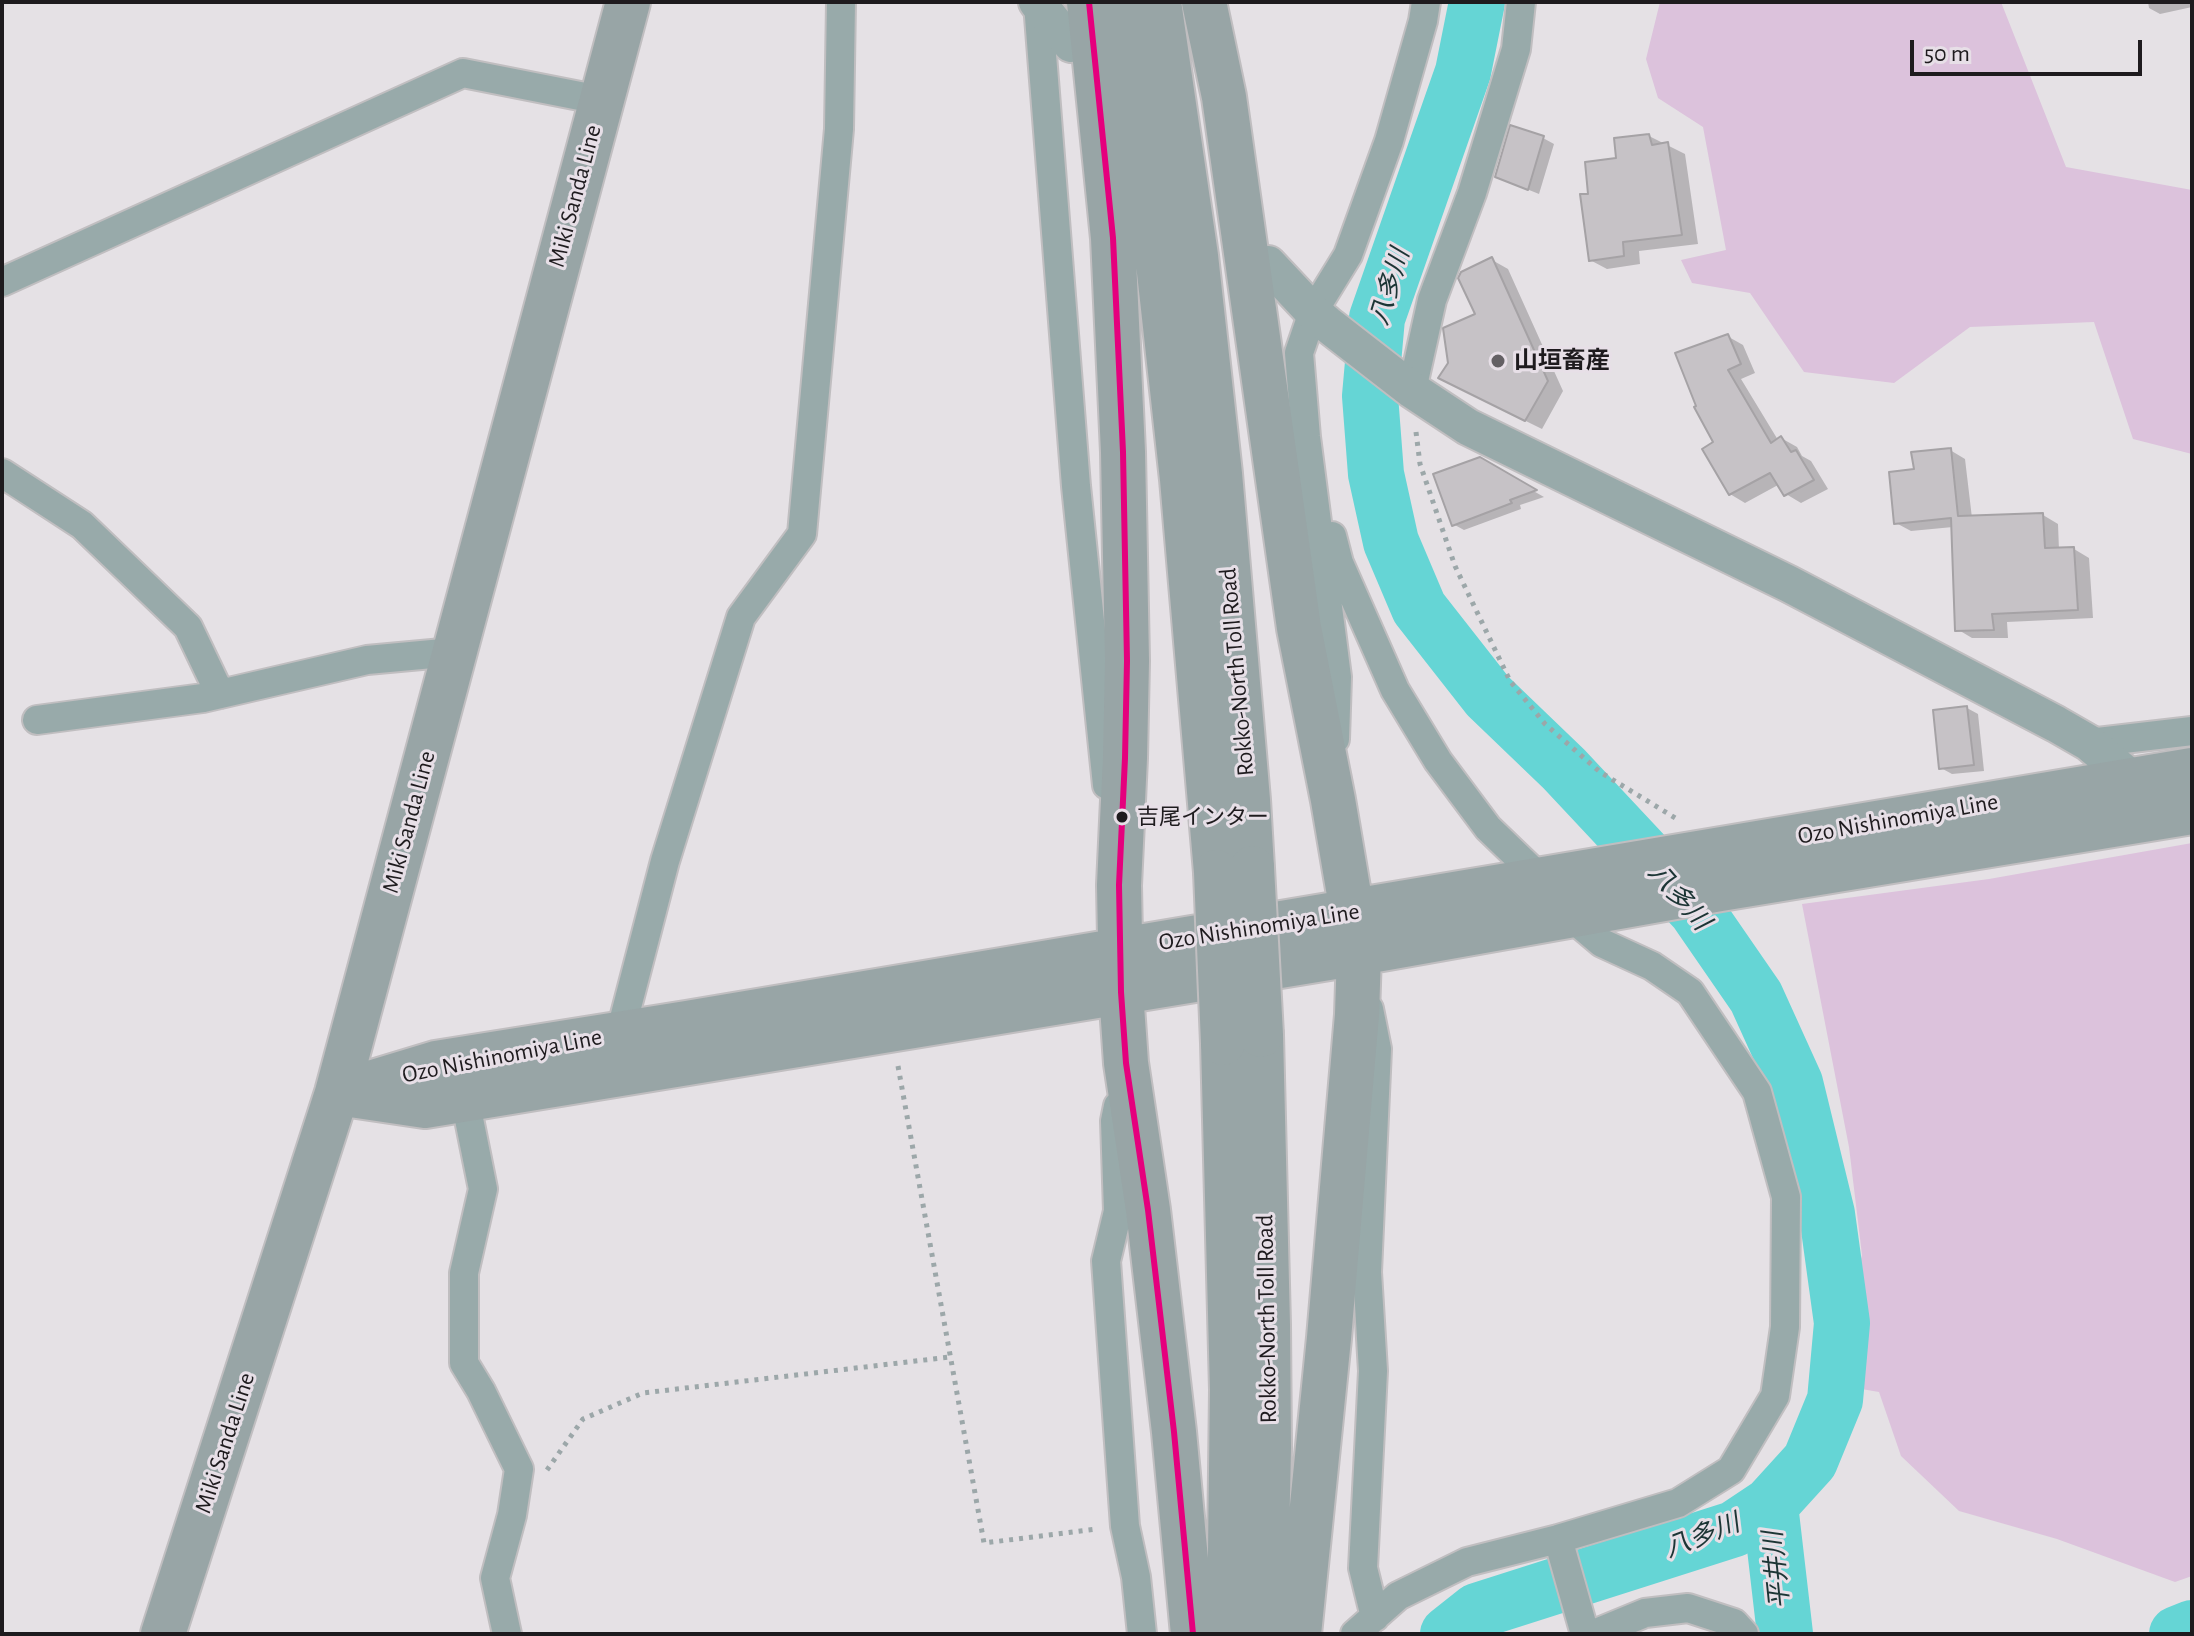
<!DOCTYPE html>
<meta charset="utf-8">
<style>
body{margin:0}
#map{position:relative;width:2194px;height:1636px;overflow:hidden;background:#e5e1e5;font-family:"Alegreya Sans",sans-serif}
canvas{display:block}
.frame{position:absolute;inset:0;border:4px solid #1e1b1e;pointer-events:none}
.scale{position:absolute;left:1910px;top:40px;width:232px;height:36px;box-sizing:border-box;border:4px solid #1e1b1e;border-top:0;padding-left:10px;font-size:24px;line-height:28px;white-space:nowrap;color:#1e1b1e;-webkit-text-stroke:6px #e7dfe7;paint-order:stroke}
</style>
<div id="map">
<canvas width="2194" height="1636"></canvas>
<div class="frame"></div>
<div class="scale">50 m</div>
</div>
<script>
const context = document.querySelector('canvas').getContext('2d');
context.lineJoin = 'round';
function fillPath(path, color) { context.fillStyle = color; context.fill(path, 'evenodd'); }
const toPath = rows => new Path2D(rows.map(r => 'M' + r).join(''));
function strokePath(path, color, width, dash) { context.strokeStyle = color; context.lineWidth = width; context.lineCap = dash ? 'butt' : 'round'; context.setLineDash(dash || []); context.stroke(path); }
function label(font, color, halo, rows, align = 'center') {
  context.font = font + ' "Alegreya Sans","Noto Sans JP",sans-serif'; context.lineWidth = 6; context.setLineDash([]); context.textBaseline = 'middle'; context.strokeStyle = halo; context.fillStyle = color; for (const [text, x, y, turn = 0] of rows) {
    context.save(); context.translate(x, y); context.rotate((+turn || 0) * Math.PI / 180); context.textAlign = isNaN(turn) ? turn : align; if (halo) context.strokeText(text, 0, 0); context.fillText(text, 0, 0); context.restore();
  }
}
fillPath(toPath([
 [1660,2,2001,2,2066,167,2192,190,2192,454,2133,439,2094,322,1970,327,1894,383,1804,372,1750,293,1692,283,1681,260,1726,250,1703,127,1658,98,1646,59],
 [2192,843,2192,1576,2175,1582,2057,1539,1959,1511,1901,1456,1879,1392,1832,1384,1862,1255,1849,1147,1802,904,1989,879]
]), '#dcc2dc');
fillPath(toPath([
 [2148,2,2192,2,2192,7,2160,14,2149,8],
 [1649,136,1685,154,1698,244,1639,251,1640,264,1607,269,1590,260,1590,195,1618,160],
 [1543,138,1554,144,1539,194,1497,177],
 [1492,260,1508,269,1563,391,1542,429,1457,387],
 [1727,336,1743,345,1755,373,1741,379,1778,440,1781,438,1797,447,1802,456,1811,461,1828,489,1801,503,1786,494,1778,485,1745,503,1730,494,1716,443],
 [1950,450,1965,459,1972,518,2043,515,2058,524,2059,550,2074,549,2089,558,2093,618,2007,622,2008,638,1972,638,1957,629,1953,527,1911,531,1896,523,1916,471],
 [1479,460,1544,497,1520,505,1521,509,1464,530,1453,524],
 [1967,708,1978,714,1984,771,1952,774,1941,768]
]), '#0003');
strokePath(toPath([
 [1770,1505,1785,1634],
 [1448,1634,1477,1611,1734,1529,1770,1505,1810,1461,1835,1400,1842,1323,1827,1214,1795,1083,1756,997,1696,910,1564,769,1488,696,1419,608,1391,542,1376,474,1370,396,1377,318,1463,72,1477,2],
 [2177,1634,2192,1628]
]), '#65d5d5', 56);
const building = toPath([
 [1510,125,1544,136,1528,190,1495,177,1510,125],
 [1649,134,1652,145,1668,142,1682,235,1623,242,1624,256,1589,261,1580,194,1588,194,1585,162,1616,158,1614,138,1649,134],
 [1492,257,1548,381,1525,421,1438,378,1448,363,1443,328,1475,314,1458,278,1461,272,1492,257],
 [1728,334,1741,364,1728,370,1771,443,1781,436,1791,452,1796,450,1814,480,1784,496,1770,473,1729,495,1702,449,1713,442,1694,407,1696,406,1675,353,1728,334],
 [1951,448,1958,516,2043,513,2045,548,2074,547,2078,610,1992,614,1994,630,1955,631,1951,518,1894,524,1889,472,1914,469,1911,452,1951,448],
 [1480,457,1537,490,1510,500,1512,503,1452,526,1433,474,1480,457],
 [1967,706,1974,765,1939,769,1933,710,1967,706]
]);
fillPath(building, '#c6c2c6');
strokePath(building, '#a5a2a5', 2);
const minor = toPath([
 [1038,4,1076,486,1107,785],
 [2,282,463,73,600,100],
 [1412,390,1432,300,1472,193,1516,49,1521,2],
 [2,473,82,525,188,627,220,694],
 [1332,536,1339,563,1395,690,1438,761,1488,828,1541,879],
 [37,720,203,698,367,660,454,652],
 [1335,739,1337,677,1306,437,1299,353,1313,312,1348,255,1389,141,1423,21,1426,2],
 [2089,743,2192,731],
 [1369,1009,1377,1049,1367,1272,1373,1371,1363,1568,1375,1617],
 [620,1034,665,861,741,617,802,534,839,129,841,2],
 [465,1099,483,1189,464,1273,464,1363,481,1391,519,1469,512,1515,495,1578,507,1634],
 [1118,1106,1115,1121,1118,1211,1106,1261,1125,1526,1136,1577,1142,1634],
 [1558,1539,1585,1634],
 [1355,1634,1398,1596,1467,1562,1558,1539,1678,1503,1731,1470,1775,1396,1785,1327,1786,1197,1757,1092,1690,992,1652,966,1602,943,1570,916],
 [1594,1634,1645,1613,1688,1608,1734,1623,1744,1634]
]);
const tertiary = toPath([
 [1037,2,1071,44],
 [1268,264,1313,312,1327,324,1412,390,1468,427,1789,584,2056,724,2089,743,2133,780]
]);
const primary = toPath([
 [1089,2,1113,238,1123,452,1127,661,1125,758,1119,885,1121,992,1126,1063,1148,1210,1174,1432,1193,1634],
 [1124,2,1152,209,1182,479,1216,872],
 [1159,2,1196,256,1220,474,1248,800,1252,868],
 [1204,2,1224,97,1299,628,1333,800,1359,953,1357,1015,1329,1338,1299,1634],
 [1261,1035,1268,1325,1269,1448,1265,1634],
 [1223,1043,1232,1390,1229,1634],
 [337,1093,436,1063,687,1023,2192,770],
 [351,1095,425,1106,1359,953,1720,889,2192,812],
 [163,1634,337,1093,628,2]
]);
strokePath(minor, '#c0bec0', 32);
strokePath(tertiary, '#c0bec0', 40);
strokePath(primary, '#c0bec0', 48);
strokePath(toPath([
 [1416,432,1420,464,1455,566,1510,681,1545,724,1600,772,1677,819],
 [898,1066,984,1543,1097,1529],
 [547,1470,583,1419,643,1393,950,1357]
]), '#9ca7a9', 5, [4, 6]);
strokePath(minor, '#98aaaa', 28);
strokePath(tertiary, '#98aaaa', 36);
strokePath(primary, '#98a5a6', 44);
const primaryBridge = toPath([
 [1252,868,1261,1035],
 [1216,872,1223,1043]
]);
strokePath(primaryBridge, '#c0bec0', 48, []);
strokePath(primaryBridge, '#98a5a6', 44);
strokePath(toPath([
 [1089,2,1113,238,1123,452,1127,661,1125,758,1119,885,1121,992,1126,1063,1148,1210,1174,1432,1193,1634]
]), '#e5007d', 6);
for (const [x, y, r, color] of [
 [1498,361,8,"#646064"],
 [1122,817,7,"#1e1b1e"]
]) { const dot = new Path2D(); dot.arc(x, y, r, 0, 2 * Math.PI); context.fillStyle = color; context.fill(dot); strokePath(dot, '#e7dfe7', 3); }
label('22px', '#1e1b1e', '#e7dfe7', [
 ["吉尾インター",1137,817]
], 'left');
label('24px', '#1e1b1e', '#e7dfe7', [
 ["Miki Sanda Line",575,196,-75],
 ["Rokko-North Toll Road",1237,672,-95],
 ["Ozo Nishinomiya Line",1898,819,-10],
 ["Miki Sanda Line",409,822,-75],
 ["Ozo Nishinomiya Line",1259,927,-9],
 ["Ozo Nishinomiya Line",502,1056,-11],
 ["Rokko-North Toll Road",1267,1319,-91],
 ["Miki Sanda Line",225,1443,-72]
]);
label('bold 24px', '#1e1b1e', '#e7dfe7', [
 ["山垣畜産",1514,361]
], 'left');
label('italic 26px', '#1c3535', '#e7dfe7', [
 ["八多川",1390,287,-73],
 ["八多川",1679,897,49],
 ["八多川",1702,1536,-21],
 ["平井川",1777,1570,-96]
]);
</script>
